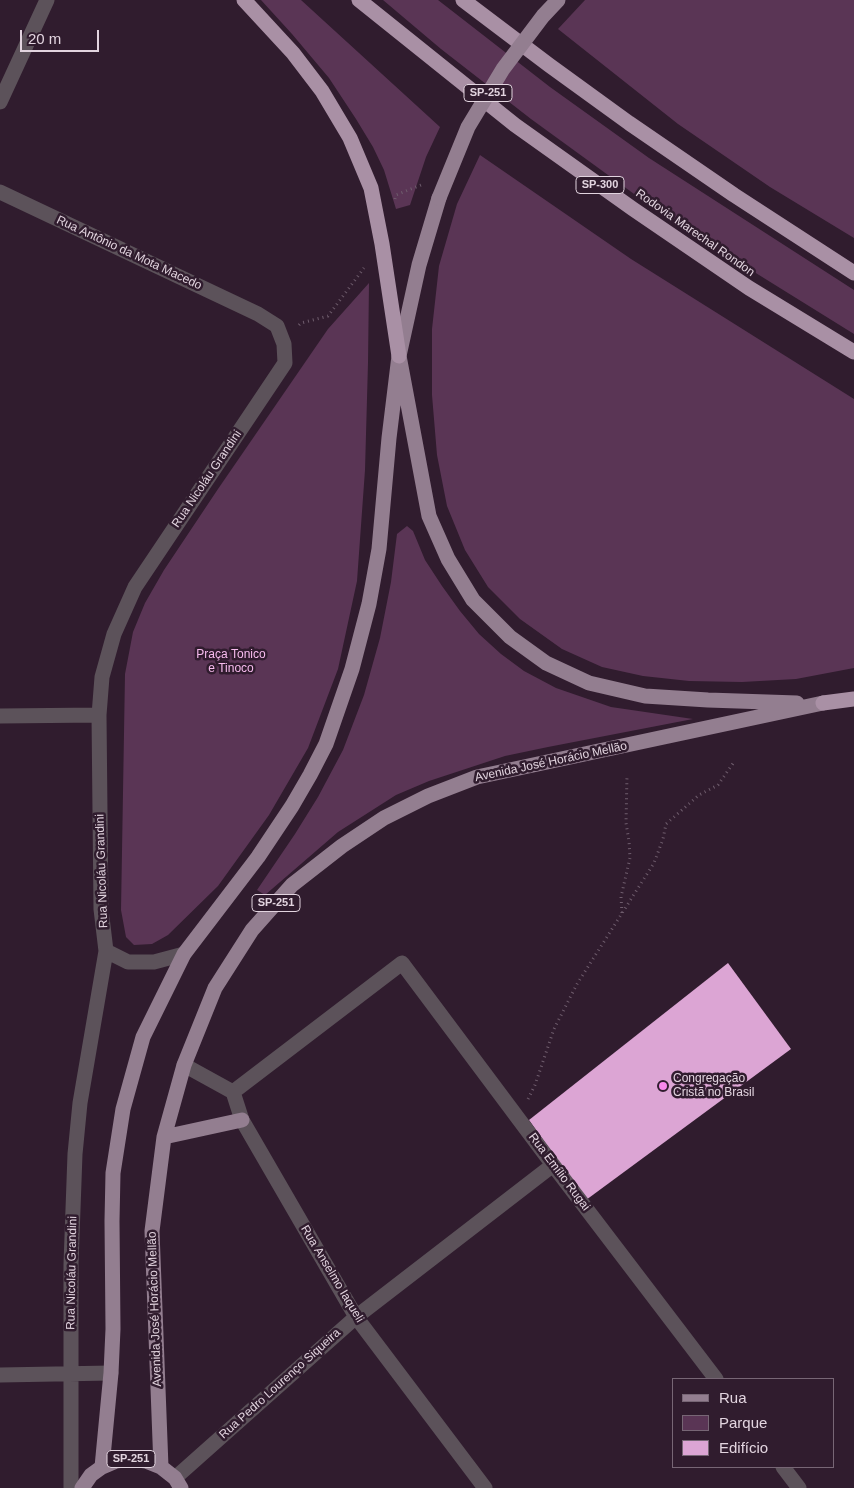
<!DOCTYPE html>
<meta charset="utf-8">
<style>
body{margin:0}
#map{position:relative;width:854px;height:1488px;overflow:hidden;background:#301c2e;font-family:Arial,sans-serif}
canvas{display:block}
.legend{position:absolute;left:672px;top:1378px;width:162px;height:90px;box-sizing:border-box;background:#301c2e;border:1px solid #776675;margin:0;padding:6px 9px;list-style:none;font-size:15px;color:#e2d4df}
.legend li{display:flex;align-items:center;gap:10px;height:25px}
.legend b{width:25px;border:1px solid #776675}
.scale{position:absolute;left:20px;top:30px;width:79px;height:22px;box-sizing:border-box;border:2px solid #e2d4df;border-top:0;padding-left:6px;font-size:15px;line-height:18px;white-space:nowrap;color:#e2d4df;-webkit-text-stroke:4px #301c2e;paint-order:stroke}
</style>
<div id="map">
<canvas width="854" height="1488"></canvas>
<ul class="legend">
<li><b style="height:6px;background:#937e90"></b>Rua</li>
<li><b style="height:14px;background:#5a3555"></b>Parque</li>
<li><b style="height:14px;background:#dca5d4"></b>Edifício</li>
</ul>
<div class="scale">20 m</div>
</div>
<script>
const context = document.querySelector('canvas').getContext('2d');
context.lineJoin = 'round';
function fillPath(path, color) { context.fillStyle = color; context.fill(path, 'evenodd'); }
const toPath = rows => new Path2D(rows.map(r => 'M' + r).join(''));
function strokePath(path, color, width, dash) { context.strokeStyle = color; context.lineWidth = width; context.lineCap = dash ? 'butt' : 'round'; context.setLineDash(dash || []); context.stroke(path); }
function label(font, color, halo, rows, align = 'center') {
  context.font = font + ' Arial,sans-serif'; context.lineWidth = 5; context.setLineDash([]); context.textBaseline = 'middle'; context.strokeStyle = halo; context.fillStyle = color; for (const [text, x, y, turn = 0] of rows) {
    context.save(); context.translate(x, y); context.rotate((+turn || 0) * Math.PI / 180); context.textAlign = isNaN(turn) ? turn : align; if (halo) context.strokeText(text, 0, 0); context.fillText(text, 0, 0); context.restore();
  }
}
fillPath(toPath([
 [261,0,301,0,440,127,426,157,410,205,396,209,384,170,373,147,356,119,329,78,292,34],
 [383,0,438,0,550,87,649,158,854,290,854,334,759,275,641,199,531,119,441,49],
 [585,0,854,0,854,238,770,187,678,124,558,29],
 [480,155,631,259,854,399,854,668,796,679,742,682,689,681,643,676,602,667,562,649,520,619,488,587,465,550,447,506,437,455,432,395,432,329,439,266,457,204],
 [369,283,368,363,365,470,357,581,338,669,308,748,269,815,218,886,168,935,152,944,134,945,126,937,121,910,125,674,133,632,145,603,164,570,218,489,328,329],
 [407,526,413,531,425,560,442,586,460,611,479,634,501,654,524,671,556,688,611,707,693,719,548,747,505,756,429,781,396,795,338,832,265,895,257,890,295,834,318,797,343,750,364,695,380,638,391,582,397,534]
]), '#5a3555');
fillPath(toPath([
 [728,963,791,1049,586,1200,529,1120]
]), '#dca5d4');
strokePath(toPath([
 [395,199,396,195,421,185],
 [299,325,301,323,328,316,364,268],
 [622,913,621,897,630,858,629,841,626,823,627,776],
 [528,1099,535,1085,554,1029,577,984,654,863,663,839,666,824,699,795,718,785,734,762]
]), '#6f5d6d', 3, [1, 4]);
strokePath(toPath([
 [0,102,47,0],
 [0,192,258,314,277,326,284,344,285,363,135,587,114,634,102,677,99,715,101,909,106,951,80,1103,75,1154,71,1264,71,1488],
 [0,716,99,715],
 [106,951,128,962,154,962,184,954],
 [184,1065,233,1092,242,1120,356,1317,485,1488],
 [233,1092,402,963,553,1165,716,1379],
 [0,1375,111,1373],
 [783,1467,799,1488],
 [175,1478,356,1317,553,1165]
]), '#5c525a', 15);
strokePath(toPath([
 [439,198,419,265,399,356,429,516,448,559,473,600,510,637,546,663,589,683,645,696,708,700,797,703],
 [164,1137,242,1120],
 [102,1467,111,1373,113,1329,112,1221,113,1173,123,1109,143,1037,184,954,258,857,292,806,310,775,326,744,352,669,369,604,379,549,389,438,399,356],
 [161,1467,152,1231,164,1137,184,1065,215,988,252,930,292,885,342,846,384,818,428,796,477,777,823,703],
 [82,1488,91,1475,102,1467,116,1461,131,1459,146,1461,161,1467,175,1478,181,1488]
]), '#937e90', 15);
strokePath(toPath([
 [244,0,293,53,322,91,350,138,371,188,382,244,399,356],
 [359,0,515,125,633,209,749,288,854,352],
 [463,0,549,65,629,123,734,195,854,273],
 [823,703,854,699]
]), '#a990a5', 15);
strokePath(toPath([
 [439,198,468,127,503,69,543,16,558,0]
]), '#937e90', 15);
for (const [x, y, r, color] of [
 [663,1086,5,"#f788eb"]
]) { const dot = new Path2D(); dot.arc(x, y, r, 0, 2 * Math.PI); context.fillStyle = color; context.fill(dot); strokePath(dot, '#301c2e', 2); }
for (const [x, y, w] of [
 [488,93,48],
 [600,185,48],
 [276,903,48],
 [131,1459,48]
]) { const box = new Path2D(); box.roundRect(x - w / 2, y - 8.5, w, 17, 4); context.fillStyle = '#301c2e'; context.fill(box); strokePath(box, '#e2d4df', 1); }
label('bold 11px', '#e2d4df', null, [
 ["SP-251",488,93],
 ["SP-300",600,185],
 ["SP-251",276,903],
 ["SP-251",131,1459]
]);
label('12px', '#e2d4df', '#301c2e', [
 ["Rodovia Marechal Rondon",695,233,35],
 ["Rua Antônio da Mota Macedo",129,253,25],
 ["Rua Nicoláu Grandini",207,479,-56],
 ["Avenida José Horácio Mellão",551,762,-12],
 ["Rua Nicoláu Grandini",102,871,-92],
 ["Rua Emílio Rugai",559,1172,53],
 ["Rua Nicoláu Grandini",72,1273,-89],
 ["Rua Anselmo Iaqueli",332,1274,59],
 ["Avenida José Horácio Mellão",155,1309,-92],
 ["Rua Pedro Lourenço Siqueira",280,1384,-42]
]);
label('12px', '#f7bbee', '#301c2e', [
 ["Praça Tonico",231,655],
 ["e Tinoco",231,669]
]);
label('12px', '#e2d4df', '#301c2e', [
 ["Congregação",673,1079],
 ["Cristã no Brasil",673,1093]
], 'left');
</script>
